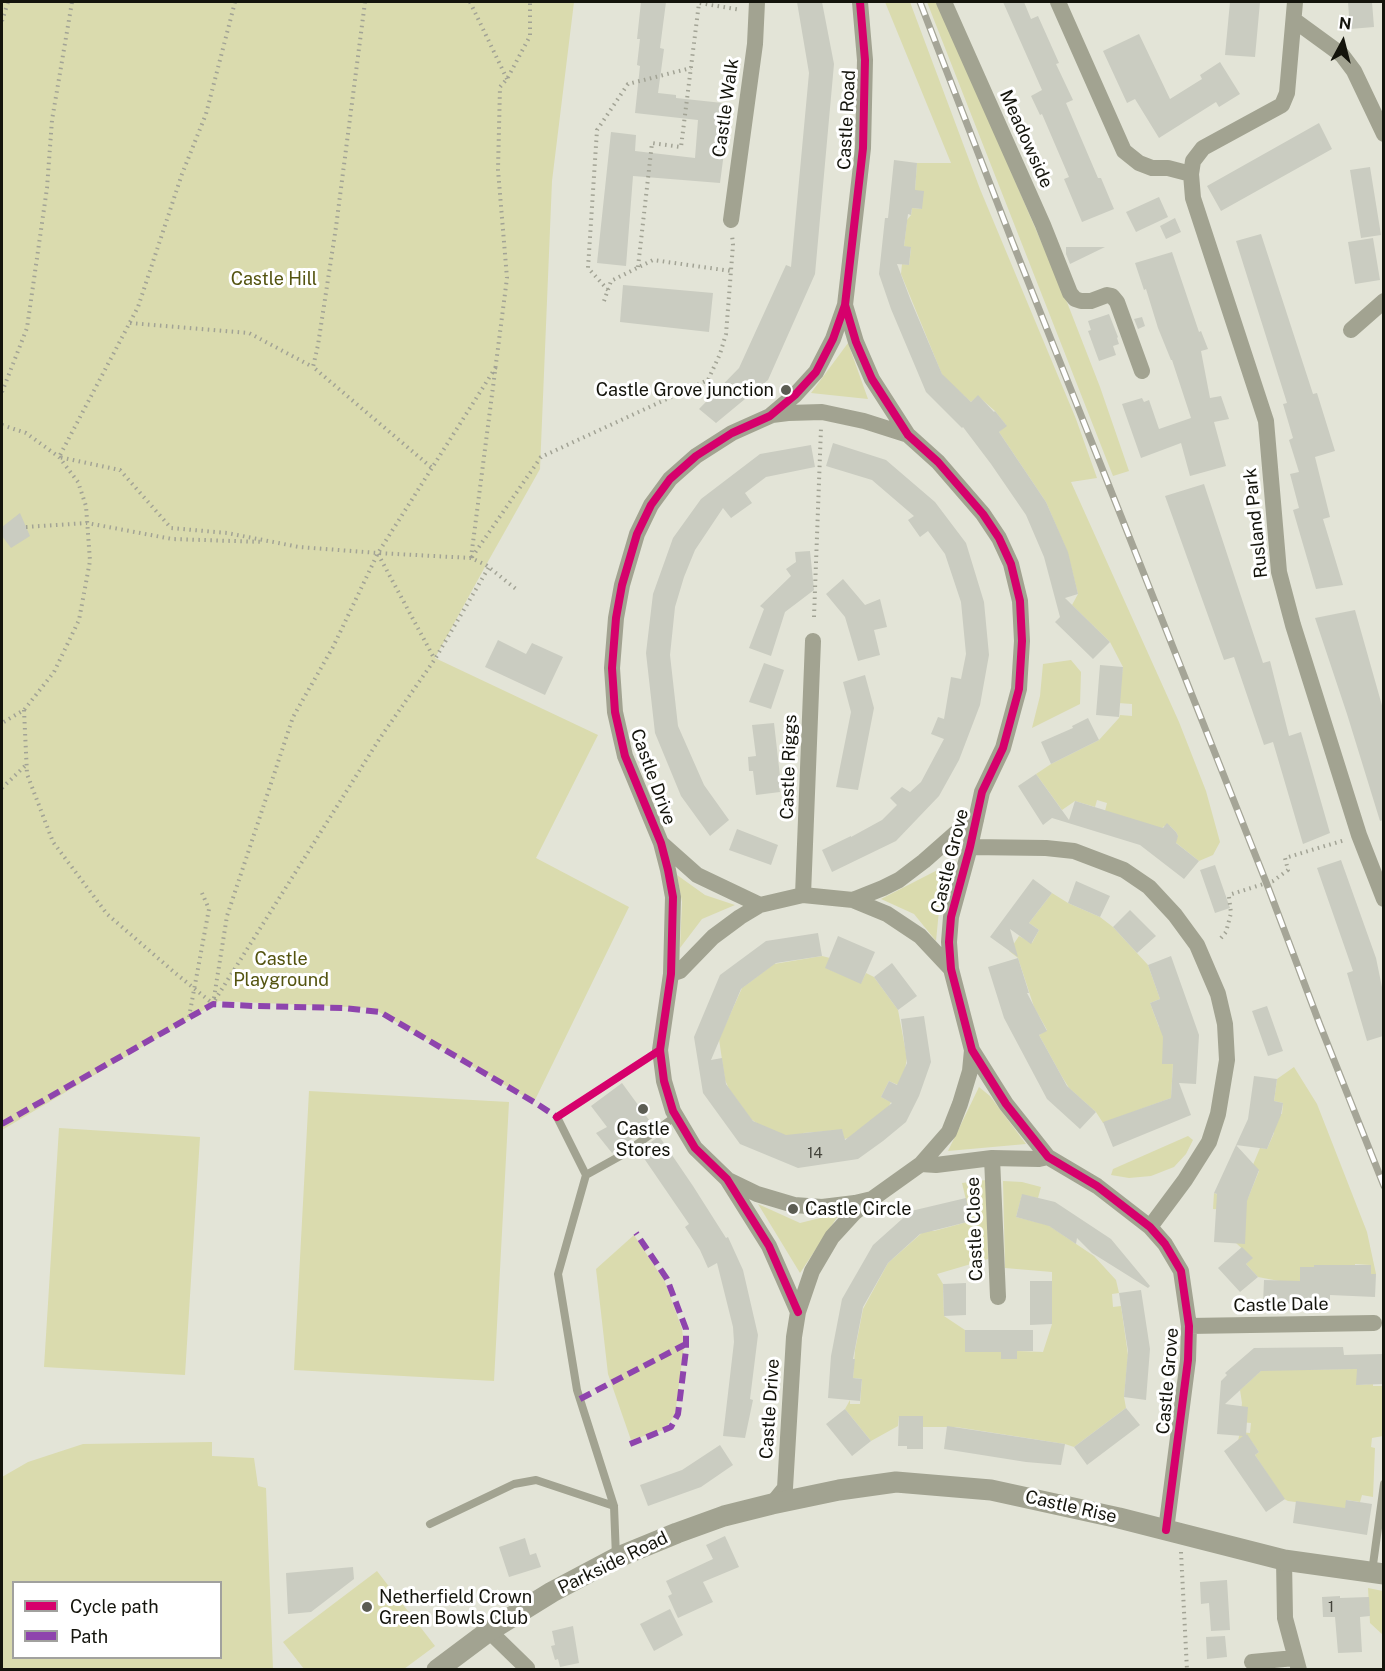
<!DOCTYPE html>
<style>
body{margin:0}
#map{position:relative;width:1385px;height:1671px;overflow:hidden;background:#e3e4d7;font-family:"Public Sans",sans-serif}
canvas{display:block}
.frame{position:absolute;inset:0;border:3px solid #14140c;pointer-events:none}
.legend{position:absolute;left:12px;top:1581px;width:210px;height:78px;box-sizing:border-box;background:#fff;border:2px solid #a1a19e;margin:0;padding:8px 10px;list-style:none;font-size:18px;color:#14140c}
.legend li{display:flex;align-items:center;gap:12px;height:30px}
.legend b{width:30px;border:2px solid #a1a19e}
.north{position:absolute;left:1313px;top:12px;width:60px;height:60px;-webkit-text-stroke:4px #fff;paint-order:stroke;rotate:7deg;font-size:16px;font-weight:700;line-height:24px;text-align:center;color:#14140c}
.north::after{content:'';display:block;margin:auto;width:21px;height:27px;background:#14140c;clip-path:polygon(50% 0,100% 100%,50% 72%,0 100%)}
</style>
<div id="map">
<canvas width="1385" height="1671"></canvas>
<div class="frame"></div>
<ul class="legend">
<li><b style="height:8px;background:#d6006c"></b>Cycle path</li>
<li><b style="height:8px;background:#8e44ad"></b>Path</li>
</ul>
<div class="north">N</div>
</div>
<script>
const context = document.querySelector('canvas').getContext('2d');
context.lineJoin = 'round';
function fillPath(path, color) { context.fillStyle = color; context.fill(path, 'evenodd'); }
const toPath = rows => new Path2D(rows.map(r => 'M' + r).join(''));
function strokePath(path, color, width, dash) { context.strokeStyle = color; context.lineWidth = width; context.lineCap = dash ? 'butt' : 'round'; context.setLineDash(dash || []); context.stroke(path); }
function label(font, color, halo, rows, align = 'center') {
  context.font = font + ' "Public Sans",sans-serif'; context.lineWidth = 6; context.setLineDash([]); context.textBaseline = 'middle'; context.strokeStyle = halo; context.fillStyle = color; for (const [text, x, y, turn = 0] of rows) {
    context.save(); context.translate(x, y); context.rotate((+turn || 0) * Math.PI / 180); context.textAlign = isNaN(turn) ? turn : align; if (halo) context.strokeText(text, 0, 0); context.fillText(text, 0, 0); context.restore();
  }
}
fillPath(toPath([
 [2,2,574,2,552,181,540,469,486,565,435,658,598,735,536,858,629,907,534,1102,372,1008,219,1001,2,1130],
 [885,2,910,2,980,189,1076,419,1097,478,1071,482,1179,722,1206,791,1220,842,1213,855,1199,861,1175,842,1178,836,1176,832,1170,826,1164,826,1161,830,1105,811,1107,803,1097,800,1095,807,1075,801,1062,810,1036,774,1051,764,1099,740,1119,718,1120,715,1132,716,1132,704,1118,703,1123,667,1110,642,1072,605,1078,594,1067,551,1046,502,999,432,1006,425,995,411,978,396,971,402,943,377,901,274,902,264,909,265,911,248,904,246,907,220,911,215,912,208,922,209,915,190,917,163,951,163],
 [927,2,938,2,1065,297,1100,387,1129,471,1113,476],
 [848,343,868,399,811,393],
 [1071,660,1081,672,1080,704,1032,728,1040,696,1043,664],
 [955,861,940,900,936,941,914,914,881,899],
 [677,875,705,895,735,905,702,919,680,948,682,902],
 [1052,893,1068,903,1100,917,1113,927,1148,965,1160,999,1150,1003,1159,1027,1170,1024,1173,1064,1171,1098,1103,1123,1096,1112,1069,1088,1061,1075,1039,1035,1047,1030,1034,1007,1018,958,1009,951,1019,936,1032,943,1039,930,1029,923],
 [822,956,830,958,826,968,861,983,866,973,874,977,898,1010,907,1058,905,1069,898,1085,889,1081,881,1097,891,1102,888,1108,849,1138,844,1139,842,1130,803,1133,803,1143,758,1124,751,1119,729,1089,725,1080,719,1039,742,988,774,964],
 [1294,1067,1317,1104,1367,1232,1376,1274,1371,1274,1370,1265,1355,1264,1355,1274,1338,1273,1330,1265,1314,1265,1314,1267,1300,1267,1300,1281,1279,1281,1258,1277,1246,1264,1252,1258,1236,1243,1246,1211,1213,1209,1214,1193,1227,1199,1248,1198,1259,1171,1252,1167,1260,1148,1267,1149,1274,1133,1273,1113,1282,1114,1283,1103,1274,1101,1277,1079],
 [979,1087,990,1096,1026,1144,948,1151],
 [309,1091,509,1102,494,1381,294,1370],
 [59,1128,200,1137,185,1375,44,1367],
 [1188,1136,1193,1140,1186,1154,1174,1167,1151,1176,1129,1178,1111,1175,1113,1169],
 [986,1180,988,1259,937,1274,943,1284,944,1316,965,1330,965,1352,1001,1352,1002,1359,1016,1359,1017,1351,1043,1352,1052,1324,1052,1272,1005,1268,1003,1181,1022,1182,1041,1187,1038,1198,1022,1195,1016,1217,1048,1225,1094,1256,1116,1280,1119,1293,1112,1294,1113,1307,1121,1306,1128,1355,1124,1397,1126,1408,1074,1447,1065,1444,956,1427,923,1427,922,1416,899,1416,898,1426,871,1441,845,1409,850,1400,850,1404,860,1404,862,1379,853,1378,855,1350,863,1309,888,1263,924,1231,934,1231,971,1221,962,1183],
 [758,1204,800,1223,840,1213,800,1273],
 [634,1235,665,1282,682,1329,684,1346,675,1415,664,1430,631,1440,608,1374,596,1269],
 [1263,1369,1278,1370,1357,1369,1357,1385,1373,1384,1373,1386,1383,1386,1383,1436,1372,1438,1371,1447,1375,1448,1373,1497,1362,1495,1360,1502,1347,1500,1345,1509,1288,1501,1284,1499,1255,1455,1259,1452,1252,1442,1238,1441,1240,1432,1250,1433,1251,1423,1240,1422,1242,1403,1240,1390],
 [212,1442,212,1456,254,1458,258,1486,266,1488,273,1669,2,1669,2,1477,28,1462,83,1444],
 [14,1582,220,1582,220,1658,14,1658],
 [377,1571,435,1646,404,1669,304,1669,283,1642],
 [1368,1588,1383,1591,1383,1635,1370,1623]
]), '#dadbae');
fillPath(toPath([
 [641,2,666,2,660,48,664,49,658,93,676,95,676,98,732,104,730,123,728,122,720,183,633,176,626,266,597,263,611,132,636,135,635,151,695,158,698,120,635,113,640,66,637,65,640,39,637,39],
 [797,2,822,2,834,64,815,274,768,380,716,423,699,409,739,368,786,265,791,267,809,73],
 [1003,2,1024,2,1031,19,1038,16,1059,63,1056,64,1073,100,1066,103,1098,178,1101,178,1114,209,1082,222,1064,179,1069,177,1042,114,1040,115,1031,96,1042,90],
 [1230,2,1260,2,1255,57,1225,55],
 [1348,2,1372,2,1374,27,1350,29],
 [1139,34,1170,99,1202,79,1200,75,1220,62,1240,94,1219,107,1216,102,1159,138,1135,99,1127,103,1103,51],
 [1319,123,1332,149,1221,211,1207,186],
 [894,160,917,163,915,190,924,191,922,209,912,208,911,215,908,214,904,246,911,247,909,265,897,264,911,301,942,374,971,402,978,395,994,412,995,411,1007,426,999,432,1046,502,1068,552,1078,594,1065,598,1110,642,1093,659,1055,622,1060,617,1044,557,1026,515,991,464,963,427,962,428,926,392,891,309,879,274,885,218,888,218],
 [1370,167,1381,235,1361,238,1350,170],
 [1159,197,1168,217,1136,232,1126,212],
 [1175,218,1181,232,1166,239,1160,226],
 [1261,234,1313,394,1317,393,1335,451,1315,457,1330,517,1323,519,1343,585,1316,589,1293,510,1299,508,1290,474,1299,472,1289,440,1293,438,1283,404,1287,403,1236,241],
 [1373,238,1380,280,1355,284,1348,242],
 [1066,247,1105,247,1070,264,1066,254],
 [1172,252,1199,332,1201,331,1208,349,1201,351,1210,398,1221,396,1229,419,1214,422,1226,466,1190,476,1181,443,1141,458,1122,404,1142,398,1144,402,1149,400,1159,429,1191,418,1172,360,1171,360,1158,328,1146,289,1144,290,1135,263],
 [623,285,713,293,709,332,620,322],
 [1109,314,1118,337,1117,338,1119,344,1113,346,1116,355,1099,361,1088,331,1091,330,1088,321],
 [1142,317,1145,326,1138,329,1134,319],
 [833,443,886,460,935,502,966,543,984,602,989,655,980,705,959,760,939,796,896,841,832,872,822,850,851,836,851,837,882,820,897,805,890,798,902,787,910,792,921,782,944,739,931,734,938,717,944,719,951,677,961,679,966,654,961,602,945,554,928,531,920,537,908,520,914,516,872,480,826,466],
 [811,445,815,467,766,477,745,493,752,503,731,518,723,508,695,550,684,577,675,607,670,655,678,726,704,785,729,820,710,836,681,796,655,733,646,653,653,594,673,538,701,499,760,454],
 [1204,484,1263,663,1270,661,1289,736,1301,732,1330,833,1303,844,1273,742,1264,745,1234,657,1224,660,1165,496],
 [20,513,30,536,11,548,2,536,2,527],
 [810,551,814,590,785,612,771,656,749,648,764,609,760,606,791,576,786,569,796,562,795,552],
 [843,579,865,605,880,599,887,627,874,630,880,655,858,661,845,617,826,594],
 [1355,610,1383,709,1383,820,1380,821,1347,714,1315,618],
 [498,640,526,654,532,643,563,657,545,695,485,667],
 [764,663,784,670,771,709,749,702],
 [1100,665,1123,667,1119,717,1096,715],
 [865,675,874,708,858,790,836,787,851,712,843,682],
 [1088,718,1099,740,1051,764,1041,742,1073,728,1072,726],
 [774,723,781,785,779,786,780,792,756,795,753,771,749,771,748,757,756,756,752,725],
 [1036,774,1069,820,1075,801,1163,828,1167,823,1176,832,1178,836,1176,843,1199,861,1184,879,1140,845,1052,818,1043,825,1018,786],
 [737,829,778,845,771,865,729,850],
 [1341,860,1376,958,1383,992,1383,1036,1367,1041,1347,973,1353,971,1317,868],
 [1215,865,1230,908,1215,913,1200,870],
 [1033,879,1052,893,1029,923,1039,930,1031,944,1010,929,1018,957,990,937],
 [1076,881,1110,896,1100,917,1068,903],
 [1130,910,1156,936,1137,953,1113,927],
 [818,933,822,956,776,963,741,989,711,1060,722,1058,726,1084,753,1121,786,1135,842,1129,845,1140,892,1103,881,1097,889,1081,897,1085,907,1063,901,1019,924,1016,931,1062,919,1096,906,1122,883,1141,858,1159,798,1168,740,1144,703,1093,694,1037,720,975,766,941],
 [838,936,875,952,861,984,825,968],
 [1171,956,1199,1035,1196,1084,1179,1083,1191,1115,1113,1147,1103,1122,1171,1098,1173,1064,1162,1064,1163,1037,1150,1003,1160,999,1148,965],
 [1018,958,1029,993,1027,993,1047,1031,1039,1035,1067,1086,1096,1112,1080,1129,1047,1099,1004,1018,988,967],
 [892,963,917,996,898,1010,874,977],
 [1267,1006,1283,1051,1268,1056,1252,1011],
 [1254,1076,1277,1079,1274,1101,1283,1103,1281,1115,1267,1149,1236,1145,1259,1170,1247,1201,1245,1244,1214,1242,1217,1194,1214,1193,1248,1119],
 [622,1083,652,1124,612,1153,596,1133,607,1127,591,1106],
 [659,1136,693,1186,726,1238,728,1237,743,1270,758,1335,750,1399,753,1400,745,1438,723,1436,734,1342,733,1327,717,1263,708,1268,700,1250,685,1227,689,1224,639,1151],
 [1022,1194,1055,1202,1111,1239,1150,1286,1148,1288,1092,1253,1077,1238,1076,1244,1049,1226,1016,1217],
 [966,1198,971,1221,920,1234,888,1263,863,1307,853,1359,855,1359,853,1378,862,1379,860,1401,828,1398,831,1356,842,1299,873,1245,911,1211],
 [1242,1247,1253,1258,1246,1264,1258,1277,1240,1292,1218,1268],
 [1314,1265,1371,1265,1371,1274,1376,1274,1375,1297,1330,1295,1330,1303,1263,1304,1264,1280,1300,1281,1300,1267,1314,1267],
 [1030,1281,1052,1281,1052,1324,1030,1325],
 [966,1283,966,1315,944,1316,943,1284],
 [1141,1290,1150,1349,1146,1400,1124,1397,1128,1351,1119,1293],
 [965,1330,1033,1330,1033,1351,1017,1351,1017,1359,1001,1359,1001,1352,965,1352],
 [1343,1347,1344,1355,1383,1354,1383,1384,1356,1385,1357,1369,1261,1371,1225,1404,1248,1407,1246,1435,1247,1434,1259,1452,1255,1455,1285,1499,1266,1512,1224,1451,1243,1436,1217,1434,1221,1381,1227,1375,1225,1373,1254,1348],
 [1126,1408,1140,1425,1087,1465,1074,1447],
 [845,1409,871,1441,852,1456,826,1424],
 [899,1416,923,1416,923,1449,907,1449,907,1446,898,1446],
 [947,1426,1065,1444,1061,1465,1026,1462,944,1449],
 [720,1445,733,1465,701,1487,648,1506,640,1485,682,1470],
 [1346,1500,1372,1504,1367,1535,1293,1523,1296,1501,1345,1508],
 [725,1536,739,1567,703,1582,713,1602,678,1618,668,1596,672,1594,666,1581,713,1559,706,1545],
 [525,1538,530,1555,536,1553,541,1567,509,1577,499,1547],
 [353,1567,354,1579,311,1612,288,1614,286,1573],
 [1227,1580,1230,1630,1211,1631,1209,1603,1201,1604,1200,1582],
 [1340,1596,1340,1598,1369,1597,1370,1616,1360,1617,1362,1652,1338,1653,1335,1617,1323,1617,1322,1597],
 [670,1609,683,1635,654,1651,640,1624],
 [573,1626,579,1663,560,1667,558,1659,555,1660,551,1646,555,1645,552,1631],
 [1225,1636,1227,1657,1207,1659,1206,1637]
]), '#caccc1');
strokePath(toPath([
 [235,2,206,114,182,174,138,307,59,457,120,470,171,528,227,533,299,547,378,553,471,558,486,565,516,589],
 [365,2,336,227,318,345,313,367,432,468],
 [470,2,507,79],
 [2,21,8,2],
 [638,267,652,143,681,147,699,3,741,10],
 [608,290,588,268,597,130,628,84,691,68],
 [604,301,611,281,653,260,731,271],
 [130,323,249,333,313,367],
 [2,392,27,328,47,188,52,120,72,2],
 [2,425,26,433,59,457,78,482,86,506,90,561,79,620,54,672,24,710,2,723],
 [26,527,87,523,172,539,264,542],
 [378,554,434,658],
 [472,557,541,457,708,380,720,354,726,334,733,245,732,235],
 [471,558,507,278,498,170,500,87,507,79,530,36,530,2],
 [814,617,821,428],
 [24,710,27,774,53,842,107,914,174,972,212,1003],
 [2,788,26,765],
 [1221,938,1226,932,1231,913,1229,897,1232,894,1273,881,1288,870,1285,858,1345,840],
 [215,1000,380,738,435,659,489,567],
 [213,1004,227,916,293,717,333,647,378,553,496,367],
 [189,1017,209,909,202,893],
 [1181,1552,1187,1670]
]), '#a2a395', 4, [1.5, 4.5]);
strokePath(toPath([
 [557,1117,586,1175,558,1274,577,1390,614,1506,616,1557],
 [586,1175,622,1155,676,1116],
 [430,1524,514,1484,536,1480,614,1506],
 [1372,1572,1384,1484]
]), '#a2a391', 8);
strokePath(toPath([
 [860,2,865,60,863,148,845,305,856,342,872,379,908,435,938,462,983,514,999,538,1011,564,1020,601,1022,641,1019,689,1003,748,982,792,970,847,951,917,949,942,951,969,972,1050,1006,1104,1048,1157,1097,1186,1150,1227,1165,1244,1181,1271,1189,1326,1188,1360,1166,1530],
 [944,2,1043,225,1070,293,1075,299,1081,301,1091,301,1107,295,1112,296,1117,302,1142,371],
 [1058,2,1124,151,1139,163,1152,168,1168,168,1191,174],
 [1295,2,1287,93,1282,105,1203,148,1193,161,1191,174,1193,198,1266,421,1279,572,1293,625,1359,835,1384,899],
 [1294,20,1342,55,1354,71,1384,134],
 [731,220,755,44,757,2],
 [1351,330,1384,301],
 [772,415,788,413,822,412,864,421,908,435],
 [661,843,697,875,760,905],
 [970,847,1046,848,1074,851,1124,870,1149,887,1175,915,1197,945,1218,994,1225,1024,1227,1060,1218,1114,1209,1142,1185,1180,1150,1227],
 [803,895,813,641],
 [853,900,883,888,899,880,924,861,966,824,976,820],
 [671,974,680,971,713,937,740,917,760,905,803,895,853,900,887,914,920,936,951,969],
 [992,1158,998,1297],
 [921,1164,936,1165,992,1158,1039,1159,1048,1157],
 [728,1180,757,1194,794,1205,822,1207,855,1203,872,1199,921,1164,949,1132,960,1104,970,1071,972,1050],
 [798,1312,769,1246,727,1179,695,1148,673,1111,664,1081,660,1050,671,974,673,897,668,870,661,843,625,756,615,712,612,668,616,618,622,585,637,534,651,505,670,479,696,456,732,433,770,416,795,395,816,372,833,339,845,305],
 [1189,1326,1374,1323],
 [772,1504,785,1488,794,1337,798,1312,812,1271,832,1237,854,1213,869,1201],
 [1284,1560,1285,1618,1299,1670],
 [489,1631,527,1668,526,1670],
 [1252,1662,1295,1658]
]), '#a2a391', 16);
strokePath(toPath([
 [437,1670,489,1631,552,1592,616,1558,677,1533,724,1516,772,1504,839,1490,896,1482,991,1490,1119,1518,1284,1560,1384,1574]
]), '#a2a391', 21);
const rail = toPath([
 [920,2,1012,241,1268,887,1320,1025,1384,1186]
]);
strokePath(rail, '#a5a597', 7);
strokePath(rail, '#fff', 4.5, [14]);
strokePath(toPath([
 [2,1124,213,1004,254,1006,343,1008,380,1012,534,1102,557,1117],
 [580,1399,686,1344],
 [630,1444,671,1427,678,1414,686,1350,686,1329,667,1279,636,1233]
]), '#8e44ad', 6, [12, 6]);
strokePath(toPath([
 [860,2,865,60,863,148,845,305,856,342,872,379,908,435,938,462,983,514,999,538,1011,564,1020,601,1022,641,1019,689,1003,748,982,792,970,847,951,917,949,942,951,969,972,1050,1006,1104,1048,1157,1097,1186,1150,1227,1165,1244,1181,1271,1189,1326,1188,1360,1166,1530],
 [557,1117,660,1050],
 [798,1312,769,1246,727,1179,695,1148,673,1111,664,1081,660,1050,671,974,673,897,668,870,661,843,625,756,615,712,612,668,616,618,622,585,637,534,651,505,670,479,696,456,732,433,770,416,795,395,816,372,833,339,845,305]
]), '#d6006c', 8);
for (const [x, y, r, color] of [
 [786,390,6,"#5c5d53"],
 [643,1109,6,"#5c5d53"],
 [793,1209,6,"#5c5d53"],
 [367,1607,6,"#5c5d53"]
]) { const dot = new Path2D(); dot.arc(x, y, r, 0, 2 * Math.PI); context.fillStyle = color; context.fill(dot); strokePath(dot, '#fff', 2); }
label('15px', '#44443b', null, [
 ["14",815,1153],
 ["1",1331,1607]
]);
label('18px', '#14140c', '#fff', [
 ["Castle Walk",726,108,-82],
 ["Castle Road",847,120,-87],
 ["Meadowside",1026,139,66],
 ["Rusland Park",1256,523,-96],
 ["Castle Riggs",789,767,-88],
 ["Castle Drive",653,777,70],
 ["Castle Grove",950,861,-76],
 ["Castle Close",975,1229,-92],
 ["Castle Dale",1281,1305,-1],
 ["Castle Grove",1168,1381,-85],
 ["Castle Drive",770,1409,-86],
 ["Castle Rise",1071,1507,13],
 ["Parkside Road",613,1563,-26]
]);
label('18px', '#545410', '#fff', [
 ["Castle Hill",274,279],
 ["Castle",281,959],
 ["Playground",281,980]
]);
label('18px', '#14140c', '#fff', [
 ["Castle Grove junction",774,390,"right"],
 ["Castle",643,1129,"center"],
 ["Stores",643,1150,"center"],
 ["Castle Circle",805,1209],
 ["Netherfield Crown",379,1597],
 ["Green Bowls Club",379,1618]
], 'left');
</script>
